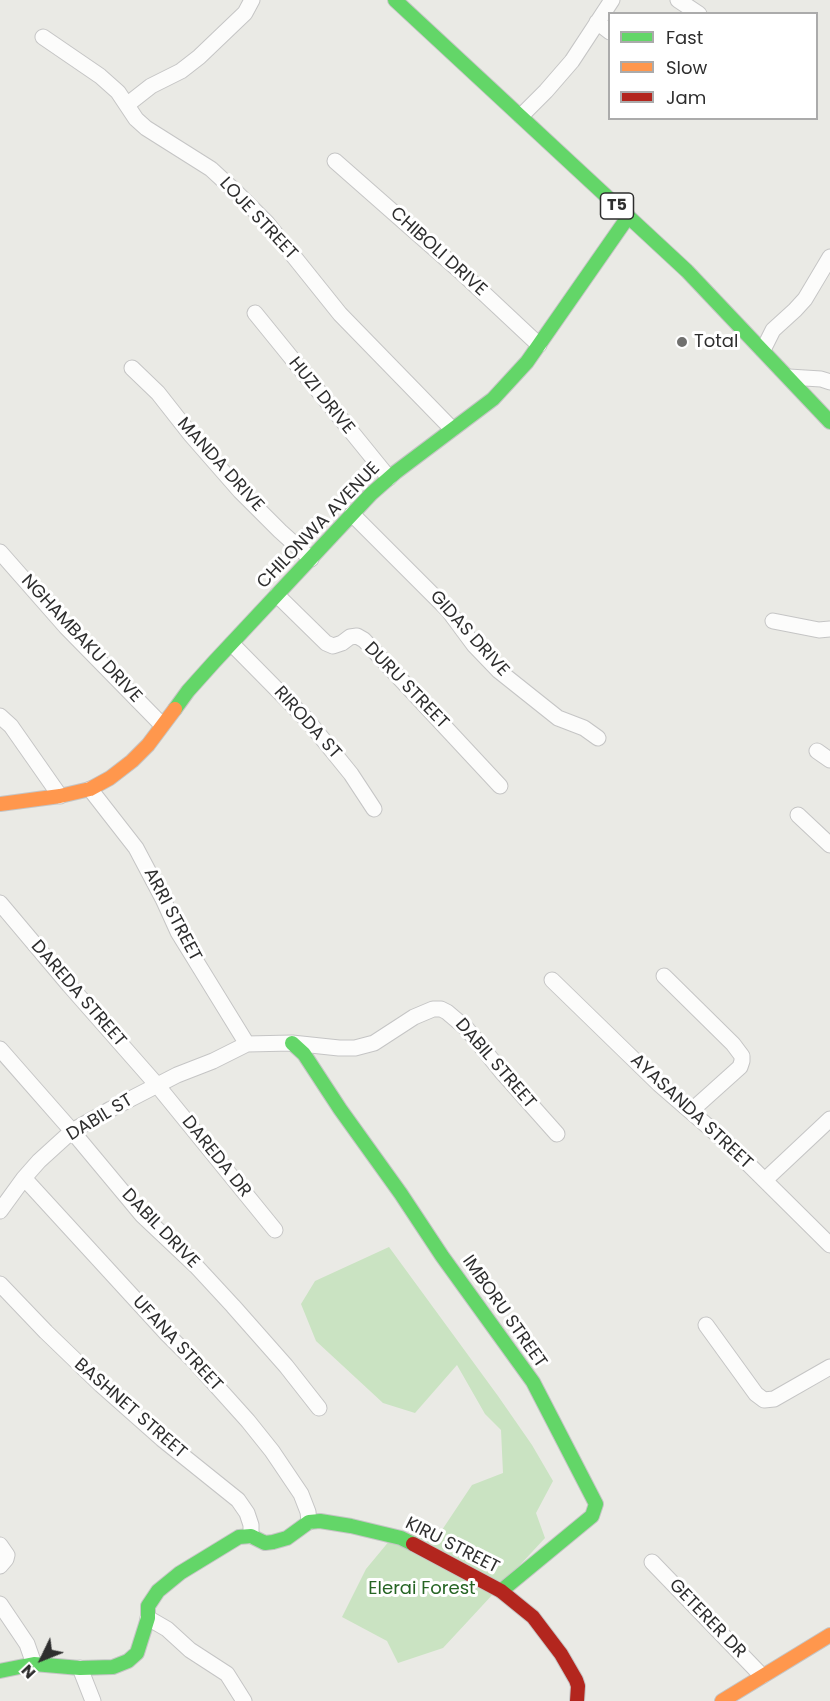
<!DOCTYPE html>
<style>
body{margin:0}
#map{position:relative;width:830px;height:1701px;overflow:hidden;background:#eaeae5;font-family:Poppins,sans-serif}
canvas{display:block}
.legend{position:absolute;left:608px;top:12px;width:210px;height:108px;box-sizing:border-box;background:#fff;border:2px solid #ababab;margin:0;padding:8px 10px;list-style:none;font-size:18px;color:#2e2e2e}
.legend li{display:flex;align-items:center;gap:12px;height:30px}
.legend b{width:30px;border:2px solid #ababab}
.north{position:absolute;left:12px;top:1629px;width:60px;height:60px;-webkit-text-stroke:4px #fff;paint-order:stroke;rotate:227deg;font-size:16px;font-weight:700;line-height:24px;text-align:center;color:#2e2e2e}
.north::after{content:'';display:block;margin:auto;width:21px;height:27px;background:#2e2e2e;clip-path:polygon(50% 0,100% 100%,50% 72%,0 100%)}
</style>
<div id="map">
<canvas width="830" height="1701"></canvas>
<ul class="legend">
<li><b style="height:8px;background:#63d668"></b>Fast</li>
<li><b style="height:8px;background:#ff974d"></b>Slow</li>
<li><b style="height:8px;background:#b3261e"></b>Jam</li>
</ul>
<div class="north">N</div>
</div>
<script>
const context = document.querySelector('canvas').getContext('2d');
context.lineJoin = 'round';
function fillPath(path, color) { context.fillStyle = color; context.fill(path, 'evenodd'); }
const toPath = rows => new Path2D(rows.map(r => 'M' + r).join(''));
function strokePath(path, color, width, dash) { context.strokeStyle = color; context.lineWidth = width; context.lineCap = dash ? 'butt' : 'round'; context.setLineDash(dash || []); context.stroke(path); }
function label(font, color, halo, rows, align = 'center') {
  context.font = font + ' Poppins,sans-serif'; context.lineWidth = 6; context.setLineDash([]); context.textBaseline = 'middle'; context.strokeStyle = halo; context.fillStyle = color; for (const [text, x, y, turn = 0] of rows) {
    context.save(); context.translate(x, y); context.rotate((+turn || 0) * Math.PI / 180); context.textAlign = isNaN(turn) ? turn : align; if (halo) context.strokeText(text, 0, 0); context.fillText(text, 0, 0); context.restore();
  }
}
fillPath(toPath([
 [389,1247,498,1396,532,1445,553,1481,536,1513,545,1538,443,1648,398,1663,387,1641,342,1617,366,1569,395,1534,440,1533,472,1485,503,1473,501,1430,485,1414,457,1365,415,1413,383,1403,316,1341,301,1304,315,1281]
]), '#cae3c2');
const street = toPath([
 [678,0,699,14],
 [597,22,610,32],
 [43,37,100,76,118,92,136,119,146,128,211,169,237,193,267,223,340,314,452,429],
 [128,104,151,86,181,71,199,57,245,13,252,0],
 [521,116,546,91,572,61,612,0],
 [335,161,460,271,539,345],
 [255,313,389,478],
 [763,350,773,330,795,310,805,299,830,257],
 [132,368,158,393,191,435,240,491,280,531,311,559],
 [789,377,821,379,830,382],
 [352,514,448,610,474,645,499,671,558,718,584,728,598,738],
 [0,552,66,627,162,725],
 [277,595,326,643,333,646,342,643,350,637,357,636,364,640,500,786],
 [773,621,819,630,830,629],
 [232,644,308,721,351,774,374,809],
 [0,716,11,726,60,796],
 [817,751,830,760],
 [90,789,136,848,163,899,178,932,247,1044],
 [798,815,830,845],
 [0,903,69,985,157,1085,275,1230],
 [664,976,733,1044,742,1056,742,1061,740,1067,691,1111],
 [552,980,659,1084,726,1142,830,1245],
 [0,1049,72,1131,142,1215,196,1266,233,1306,286,1366,319,1408],
 [24,1178,167,1334,194,1361,248,1421,272,1451,301,1494,308,1512,309,1522],
 [765,1180,830,1119],
 [0,1211,24,1178,39,1161,72,1131,111,1109,177,1075,213,1061,247,1044,292,1043,339,1048,355,1048,374,1043,414,1017,433,1009,441,1009,447,1012,467,1029,501,1071,557,1134],
 [0,1284,46,1332,101,1385,162,1439,238,1500,247,1513,251,1525,251,1536],
 [706,1325,756,1394,764,1400,774,1399,830,1367],
 [0,1545,7,1555,6,1559,0,1566],
 [652,1562,762,1676],
 [0,1604,27,1644,34,1664],
 [148,1618,167,1629,190,1650,227,1674,244,1701],
 [80,1668,93,1701]
]);
const fast = toPath([
 [395,0,687,271,830,422],
 [175,709,188,691,214,662,371,494,396,472,493,399,527,362,628,217],
 [292,1043,304,1054,340,1109,401,1194,442,1256,533,1382,596,1504,592,1516,501,1591],
 [0,1671,34,1664,80,1668,113,1667,128,1661,137,1653,148,1618,148,1606,158,1591,180,1573,239,1537,251,1536,265,1543,273,1542,287,1538,309,1522,320,1521,351,1526,401,1538,413,1544]
]);
const slow = toPath([
 [0,804,60,796,90,789,110,778,132,761,148,745,175,709],
 [722,1701,830,1635]
]);
const jam = toPath([
 [413,1544,501,1591,533,1617,561,1654,576,1680,578,1686,577,1701]
]);
strokePath(street, '#c5c5c5', 17);
strokePath(fast, '#c5c5c5', 16);
strokePath(slow, '#c5c5c5', 16);
strokePath(jam, '#c5c5c5', 16);
strokePath(street, '#fcfcfb', 15);
strokePath(fast, '#63d668', 14);
strokePath(slow, '#ff974d', 14);
strokePath(jam, '#b3261e', 14);
for (const [x, y, r, color] of [
 [682,342,6,"#70706e"]
]) { const dot = new Path2D(); dot.arc(x, y, r, 0, 2 * Math.PI); context.fillStyle = color; context.fill(dot); strokePath(dot, '#fff', 2); }
for (const [x, y, w] of [
 [617,206,33]
]) { const box = new Path2D(); box.roundRect(x - w / 2, y - 13, w, 26, 4.5); context.fillStyle = '#fff'; context.fill(box); strokePath(box, '#2e2e2e', 1.5); }
label('bold 16px', '#2e2e2e', null, [
 ["T5",617,206]
]);
label('18px', '#2e2e2e', '#fff', [
 ["LOJE STREET",258,219,47],
 ["CHIBOLI DRIVE",438,252,42],
 ["HUZI DRIVE",321,396,51],
 ["MANDA DRIVE",220,465,48],
 ["CHILONWA AVENUE",319,526,-46],
 ["GIDAS DRIVE",469,634,48],
 ["NGHAMBAKU DRIVE",81,639,47],
 ["DURU STREET",406,686,46],
 ["RIRODA ST",307,723,48],
 ["ARRI STREET",172,915,62],
 ["DAREDA STREET",78,994,49],
 ["DABIL STREET",495,1064,49],
 ["AYASANDA STREET",691,1112,43],
 ["DABIL ST",100,1118,-31],
 ["DAREDA DR",216,1157,51],
 ["DABIL DRIVE",160,1229,46],
 ["IMBORU STREET",504,1312,55],
 ["UFANA STREET",177,1344,47],
 ["BASHNET STREET",130,1409,41],
 ["KIRU STREET",452,1546,27],
 ["GETERER DR",707,1619,46]
]);
label('18px', '#2e2e2e', '#fff', [
 ["Total",694,342]
], 'left');
label('18px', '#266524', '#fff', [
 ["Elerai Forest",422,1589]
]);
</script>
